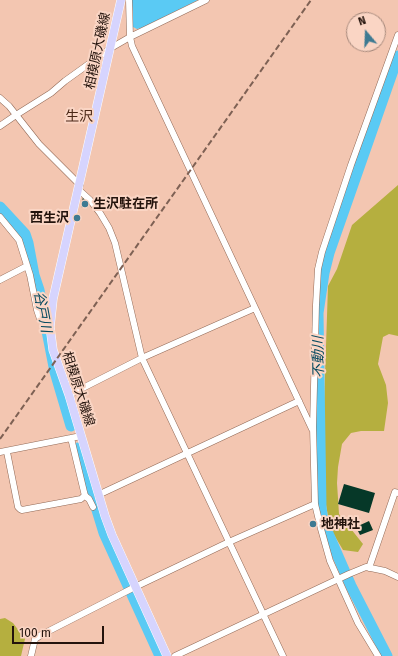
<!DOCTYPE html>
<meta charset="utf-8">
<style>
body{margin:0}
#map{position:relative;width:398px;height:656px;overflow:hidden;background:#f3c6b1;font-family:"Fira Sans",sans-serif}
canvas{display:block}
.north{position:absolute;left:346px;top:12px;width:40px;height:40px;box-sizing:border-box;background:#fad5c4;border:1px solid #a4877a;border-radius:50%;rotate:341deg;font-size:11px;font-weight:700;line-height:16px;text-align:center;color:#23130c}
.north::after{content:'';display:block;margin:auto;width:14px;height:18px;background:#3e7a92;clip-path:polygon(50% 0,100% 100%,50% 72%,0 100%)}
.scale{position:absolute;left:12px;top:626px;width:92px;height:18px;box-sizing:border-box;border:2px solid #23130c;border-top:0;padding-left:5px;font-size:12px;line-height:14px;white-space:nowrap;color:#23130c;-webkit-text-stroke:3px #fad5c4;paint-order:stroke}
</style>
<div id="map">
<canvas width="398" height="656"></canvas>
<div class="north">N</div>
<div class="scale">100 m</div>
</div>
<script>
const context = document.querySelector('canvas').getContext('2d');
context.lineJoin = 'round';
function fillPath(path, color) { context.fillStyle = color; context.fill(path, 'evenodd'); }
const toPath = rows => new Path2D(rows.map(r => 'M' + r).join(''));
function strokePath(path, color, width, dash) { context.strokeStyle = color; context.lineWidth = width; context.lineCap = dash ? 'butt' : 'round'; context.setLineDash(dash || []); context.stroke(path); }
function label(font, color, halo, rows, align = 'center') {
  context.font = font + ' "Fira Sans","Noto Sans JP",sans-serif'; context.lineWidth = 4; context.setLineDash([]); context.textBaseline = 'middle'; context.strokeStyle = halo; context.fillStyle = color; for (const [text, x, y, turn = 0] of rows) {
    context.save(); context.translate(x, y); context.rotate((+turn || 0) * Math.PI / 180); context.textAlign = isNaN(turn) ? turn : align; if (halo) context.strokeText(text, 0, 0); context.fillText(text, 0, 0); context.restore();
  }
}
fillPath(toPath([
 [398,185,398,336,389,334,383,337,378,364,386,385,388,403,384,431,361,431,351,433,342,444,338,467,337,483,339,514,363,544,358,552,343,550,330,528,324,493,324,406,328,286,337,269,352,225],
 [5,618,13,623,25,639,21,656,0,656,0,619]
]), '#b5af3f');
fillPath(toPath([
 [131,0,198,0,144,27,137,29,133,27,132,23,133,13]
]), '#5acaf4');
strokePath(toPath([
 [0,207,25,234,28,243,34,275,39,290,55,372,71,426],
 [78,448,104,533,160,656],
 [387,656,351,586,323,522,321,507,318,313,324,273,329,253,398,56]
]), '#5acaf4', 11);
fillPath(toPath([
 [83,197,87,199,87,201,89,202,87,208,81,207],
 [344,484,375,493,369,513,338,504],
 [369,521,373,530,360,535,356,527]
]), '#063828');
const minor = toPath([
 [129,0,130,37,206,0],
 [0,98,9,106,39,144,80,185],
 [0,126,16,115,51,93,65,81,111,48,130,37,132,46,312,429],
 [79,190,90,200,100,213,109,228,115,243,142,358,283,656],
 [0,217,19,240,30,275,37,310,40,319,50,327],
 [0,280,27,266],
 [69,395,142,358,255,308],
 [71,438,85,496,89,499,93,507],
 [0,452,81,436],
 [7,452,18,507,20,509,22,510,81,499,85,495],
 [98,495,299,401],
 [369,568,395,492,398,493],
 [31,656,35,639,41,635,135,587,229,542,315,504],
 [175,656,349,574,366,567,385,571,398,577],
 [378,656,358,623,330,561,321,529,315,504,313,427,316,305,318,269,322,252,351,165,398,35]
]);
const major = toPath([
 [121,0,53,299,50,327,53,350,69,395,105,516,112,535,167,656]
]);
strokePath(minor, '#926a57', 7);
strokePath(major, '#fff', 9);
strokePath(minor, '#fff', 6);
strokePath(major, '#d6d4fe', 8);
strokePath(toPath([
 [0,439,311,0]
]), '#7e6154', 2, [6, 3]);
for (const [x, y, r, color] of [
 [85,204,4,"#3e7a92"],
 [77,218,4,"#3e7a92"],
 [313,524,4,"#3e7a92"]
]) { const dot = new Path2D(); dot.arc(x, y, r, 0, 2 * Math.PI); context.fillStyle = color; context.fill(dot); strokePath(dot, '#fad5c4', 1.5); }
label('13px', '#23130c', '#fad5c4', [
 ["相模原大磯線",98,51,-78],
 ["相模原大磯線",78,389,72]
]);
label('bold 13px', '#23130c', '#fad5c4', [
 ["生沢駐在所",93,204],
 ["西生沢",69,218,"right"],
 ["地神社",321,524]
], 'left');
label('14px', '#4c2918', '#fad5c4', [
 ["生沢",79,117]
]);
label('italic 14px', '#05495f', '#fad5c4', [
 ["谷戸川",42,312,79],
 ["不動川",319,357,-91]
]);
</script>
